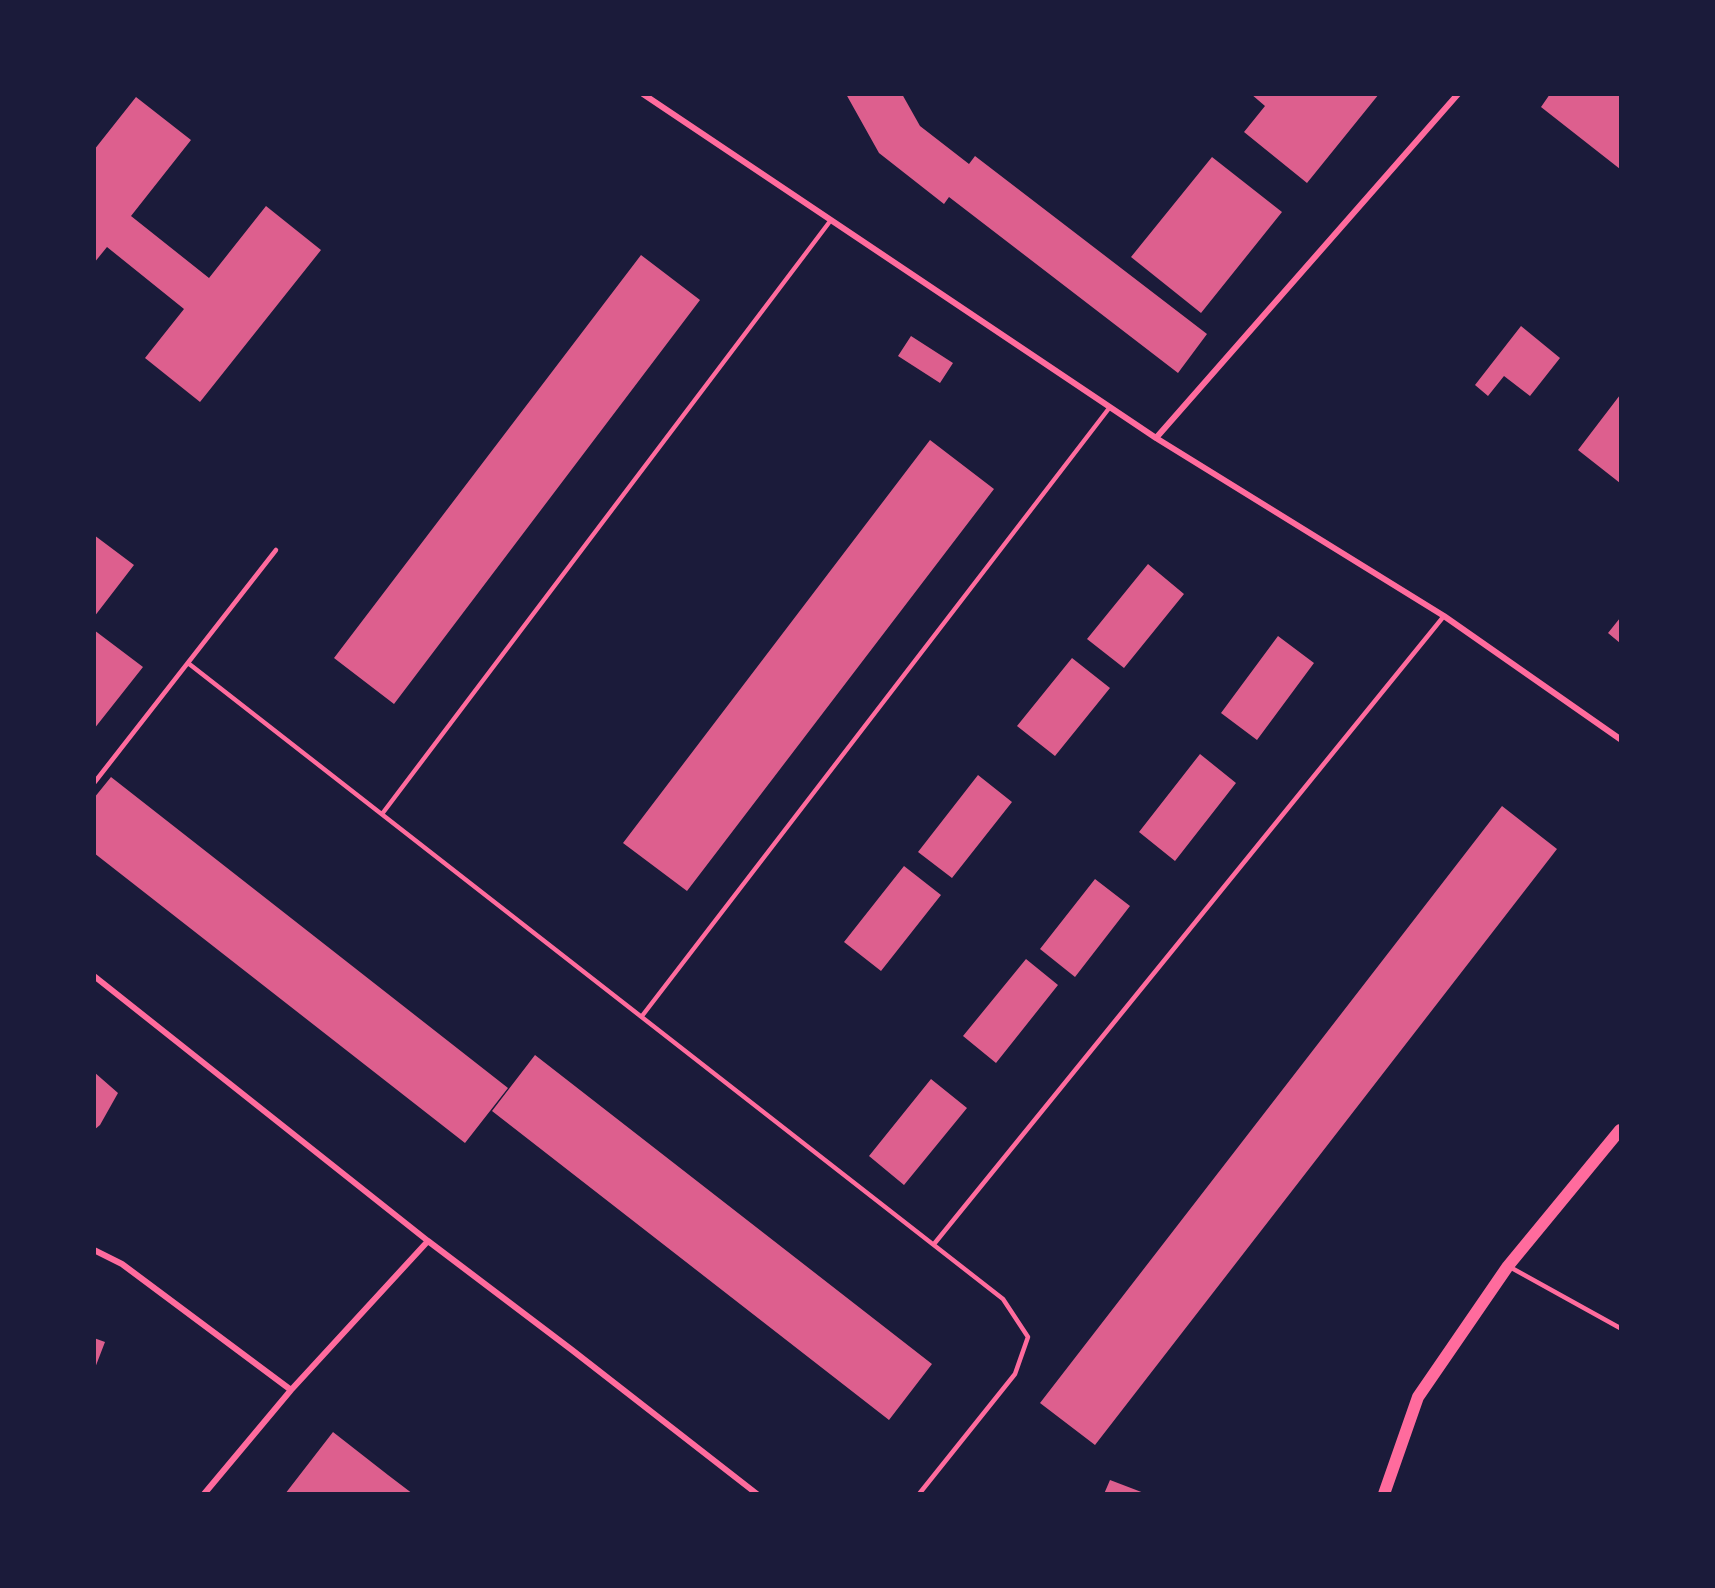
<!DOCTYPE html>
<style>
body{margin:0}
#map{position:relative;width:1715px;height:1588px;overflow:hidden;background:#1b1b3a;font-family:Roboto,sans-serif}
canvas{display:block}
.frame{position:absolute;inset:0;border:96px solid #1b1b3a;pointer-events:none}
</style>
<div id="map">
<canvas width="1715" height="1588"></canvas>
<div class="frame"></div>
</div>
<script>
const context = document.querySelector('canvas').getContext('2d');
context.lineJoin = 'round';
function fillPath(path, color) { context.fillStyle = color; context.fill(path, 'evenodd'); }
const toPath = rows => new Path2D(rows.map(r => 'M' + r).join(''));
function strokePath(path, color, width, dash) { context.strokeStyle = color; context.lineWidth = width; context.lineCap = dash ? 'butt' : 'round'; context.setLineDash(dash || []); context.stroke(path); }
fillPath(toPath([
 [846,94,902,94,920,126,969,164,975,156,1207,334,1178,373,949,197,944,204,879,153],
 [1251,94,1379,94,1307,183,1244,132,1265,106],
 [1550,94,1620,94,1620,169,1541,107],
 [136,97,191,140,131,216,209,278,266,206,321,250,200,402,145,358,184,309,107,247,94,263,94,150],
 [1212,157,1282,212,1201,313,1131,257],
 [641,255,700,300,394,704,334,658],
 [1521,326,1560,358,1530,396,1504,376,1488,396,1475,385],
 [911,336,953,363,940,383,898,356],
 [1620,395,1620,483,1578,450],
 [930,440,994,489,687,891,623,843],
 [94,535,134,565,94,617],
 [1148,564,1184,594,1124,668,1087,639],
 [1620,618,1620,643,1608,633],
 [94,630,143,667,94,729],
 [1278,636,1314,663,1257,740,1221,713],
 [1072,658,1110,688,1055,756,1017,726],
 [1200,754,1236,783,1175,861,1139,832],
 [978,775,1012,802,952,878,918,852],
 [111,777,508,1088,465,1143,94,853,94,798],
 [1502,806,1557,849,1095,1445,1040,1403],
 [904,866,941,895,881,971,844,942],
 [1095,879,1130,906,1075,977,1040,949],
 [1026,959,1058,985,996,1063,963,1036],
 [535,1055,932,1364,889,1420,492,1111],
 [94,1072,118,1093,100,1125,94,1130],
 [931,1079,967,1108,904,1185,869,1156],
 [94,1338,105,1342,95,1368,94,1368],
 [333,1432,388,1475,413,1494,285,1494],
 [1110,1480,1144,1493,1144,1494,1104,1494]
]), '#dd5f8e');
strokePath(toPath([
 [188,663,1003,1299,1028,1337,1015,1374,919,1494],
 [94,783,276,550],
 [382,814,831,220],
 [642,1016,1110,407],
 [934,1244,1444,616],
 [1508,1266,1620,1328]
]), '#ff6b9d', 4.5);
strokePath(toPath([
 [643,94,1156,438,1444,616,1620,739],
 [1156,438,1458,94],
 [94,976,428,1241,572,1350,757,1494],
 [94,1250,122,1264,291,1390],
 [204,1494,291,1390,428,1241]
]), '#ff6b9d', 6);
strokePath(toPath([
 [1384,1494,1418,1397,1508,1266,1620,1130]
]), '#ff6b9d', 12);
</script>
